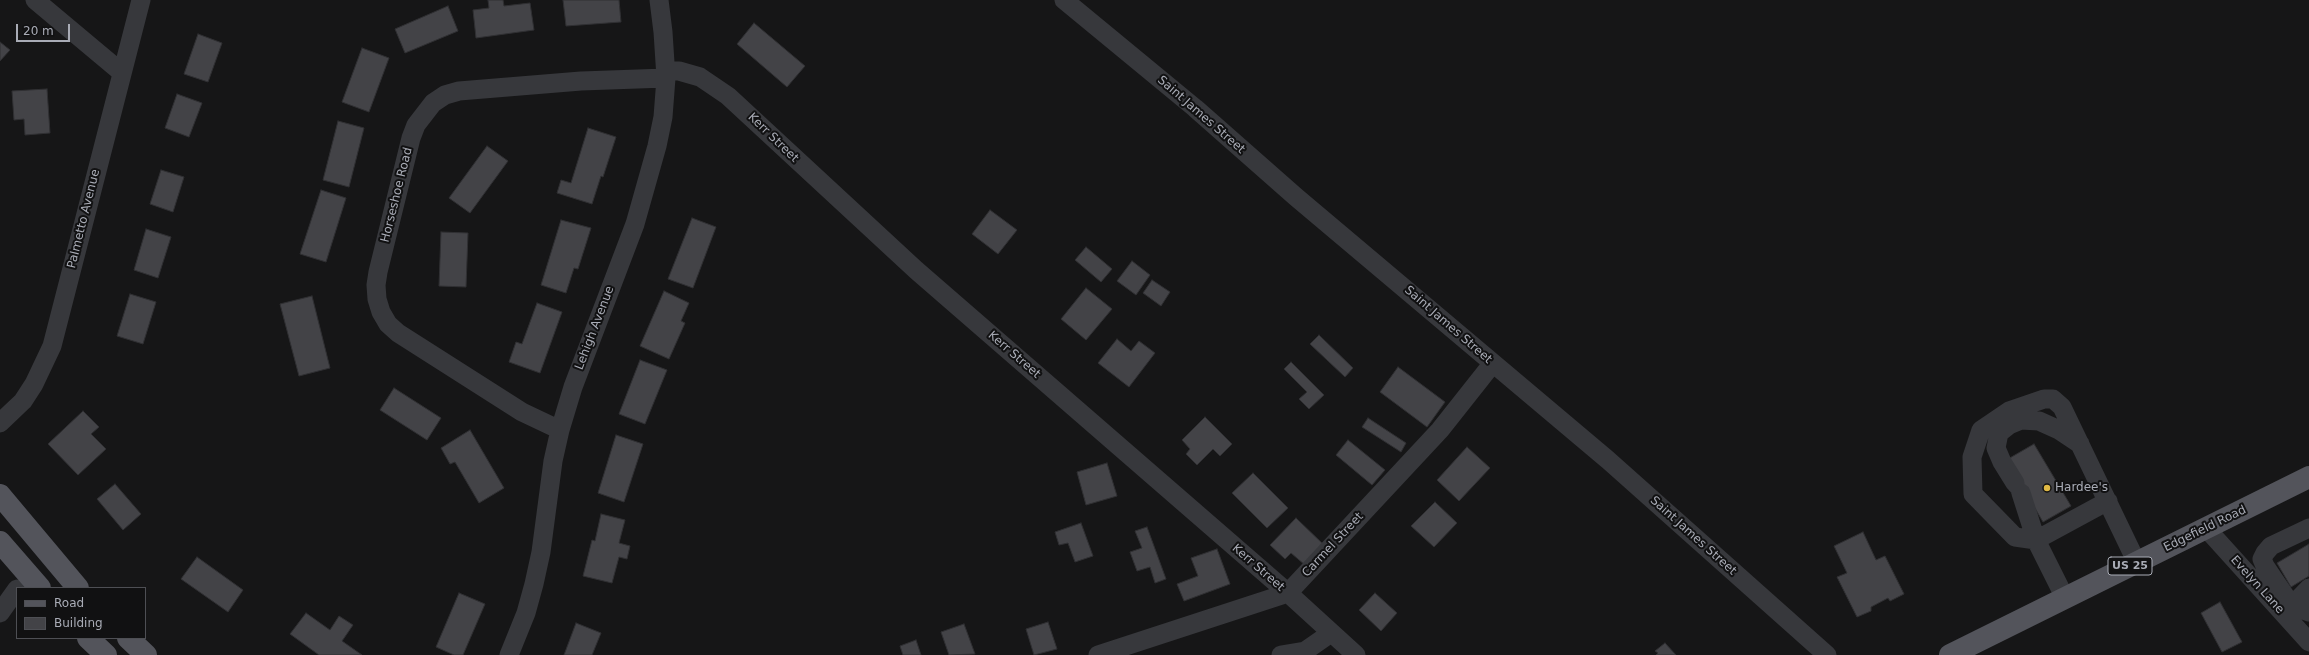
<!DOCTYPE html>
<style>
body{margin:0}
#map{position:relative;width:2309px;height:655px;overflow:hidden;background:#161617;font-family:"DejaVu Sans",sans-serif}
canvas{display:block}
.legend{position:absolute;left:16px;top:587px;width:130px;height:52px;box-sizing:border-box;background:#111112;border:1px solid #4e4f54;margin:0;padding:5px 7px;list-style:none;font-size:12px;color:#a9acb6}
.legend li{display:flex;align-items:center;gap:8px;height:20px}
.legend b{width:20px;border:1px solid #4e4f54}
.scale{position:absolute;left:16px;top:24px;width:54px;height:18px;box-sizing:border-box;border:2px solid #a9acb6;border-top:0;padding-left:5px;font-size:12px;line-height:14px;white-space:nowrap;color:#a9acb6;-webkit-text-stroke:3px #111112;paint-order:stroke}
</style>
<div id="map">
<canvas width="2309" height="655"></canvas>
<ul class="legend">
<li><b style="height:5px;background:#53545b"></b>Road</li>
<li><b style="height:11px;background:#434347"></b>Building</li>
</ul>
<div class="scale">20 m</div>
</div>
<script>
const context = document.querySelector('canvas').getContext('2d');
context.lineJoin = 'round';
function fillPath(path, color) { context.fillStyle = color; context.fill(path, 'evenodd'); }
const toPath = rows => new Path2D(rows.map(r => 'M' + r).join(''));
function strokePath(path, color, width, dash) { context.strokeStyle = color; context.lineWidth = width; context.lineCap = dash ? 'butt' : 'round'; context.setLineDash(dash || []); context.stroke(path); }
function label(font, color, halo, rows, align = 'center') {
  context.font = font + ' "DejaVu Sans",sans-serif'; context.lineWidth = 4; context.setLineDash([]); context.textBaseline = 'middle'; context.strokeStyle = halo; context.fillStyle = color; for (const [text, x, y, turn = 0] of rows) {
    context.save(); context.translate(x, y); context.rotate((+turn || 0) * Math.PI / 180); context.textAlign = isNaN(turn) ? turn : align; if (halo) context.strokeText(text, 0, 0); context.fillText(text, 0, 0); context.restore();
  }
}
const building = toPath([
 [488,0,503,0,504,6,530,3,534,30,476,38,473,10,489,8,488,0],
 [563,0,619,0,621,22,566,26,563,0],
 [448,6,458,31,405,53,395,29,448,6],
 [754,23,805,66,787,87,737,44,754,23],
 [198,34,222,43,208,82,184,74,198,34],
 [0,42,10,50,0,61,0,42],
 [362,48,389,58,369,112,342,102,362,48],
 [47,89,50,133,25,135,24,119,14,120,12,91,47,89],
 [177,94,202,103,189,137,165,128,177,94],
 [338,121,364,128,349,187,323,180,338,121],
 [588,128,616,137,603,177,601,176,592,204,557,193,561,180,571,183,588,128],
 [487,146,508,161,470,213,449,198,487,146],
 [161,170,184,177,173,212,150,204,161,170],
 [321,190,346,198,326,262,300,254,321,190],
 [990,210,1017,230,998,254,972,234,990,210],
 [692,218,716,227,693,288,668,279,692,218],
 [561,220,591,228,578,269,574,268,566,293,541,285,561,220],
 [146,229,171,237,158,278,134,270,146,229],
 [441,232,468,233,466,287,439,286,441,232],
 [1086,247,1112,269,1101,282,1075,260,1086,247],
 [1132,261,1150,275,1136,295,1117,281,1132,261],
 [1152,280,1170,292,1161,306,1143,293,1152,280],
 [1086,288,1112,309,1086,340,1061,319,1086,288],
 [664,291,689,303,681,321,685,323,669,359,640,346,664,291],
 [130,294,156,302,143,344,117,336,130,294],
 [312,296,330,368,299,376,280,304,312,296],
 [537,303,562,312,540,373,509,362,516,342,522,344,537,303],
 [1319,335,1353,368,1345,377,1310,344,1319,335],
 [1117,339,1131,351,1139,341,1155,353,1129,387,1098,363,1117,339],
 [640,360,667,370,645,424,619,414,640,360],
 [1291,362,1324,395,1309,409,1299,399,1307,392,1284,369,1291,362],
 [1398,367,1445,402,1427,427,1380,392,1398,367],
 [394,388,441,418,427,440,380,410,394,388],
 [83,411,99,427,91,434,106,449,78,475,48,444,83,411],
 [1205,417,1232,444,1220,456,1213,449,1197,465,1186,454,1190,449,1182,440,1205,417],
 [1368,418,1406,443,1401,452,1362,427,1368,418],
 [470,430,504,488,479,503,455,462,450,464,441,448,470,430],
 [616,435,643,444,624,502,598,493,616,435],
 [1348,440,1385,470,1372,485,1336,455,1348,440],
 [2034,444,2071,506,2043,522,2025,491,2014,497,2008,487,2008,459,2034,444],
 [1467,447,1490,468,1459,501,1437,480,1467,447],
 [1107,463,1117,496,1086,505,1077,472,1107,463],
 [1253,473,1288,508,1267,528,1232,493,1253,473],
 [115,484,141,514,123,530,97,499,115,484],
 [1435,502,1457,523,1434,547,1411,526,1435,502],
 [601,514,625,520,619,543,630,546,627,559,619,557,612,583,583,576,592,540,595,541,601,514],
 [1296,518,1324,545,1305,565,1291,553,1285,559,1270,545,1296,518],
 [1081,523,1093,556,1075,562,1068,543,1059,545,1055,532,1081,523],
 [1147,527,1166,579,1155,583,1150,567,1137,571,1130,552,1142,548,1135,531,1147,527],
 [1863,532,1876,560,1885,556,1904,594,1890,601,1888,598,1871,607,1871,611,1857,617,1837,577,1847,573,1834,546,1863,532],
 [2309,544,2309,576,2291,587,2277,563,2309,544],
 [1217,549,1230,584,1184,601,1177,584,1198,576,1191,558,1217,549],
 [197,557,243,590,228,612,181,579,197,557],
 [459,593,485,604,463,655,454,655,436,647,459,593],
 [1375,593,1397,613,1381,631,1359,610,1375,593],
 [2220,602,2242,642,2222,652,2201,613,2220,602],
 [306,613,330,630,339,616,353,625,342,641,362,655,319,655,290,634,306,613],
 [1048,622,1057,649,1034,655,1026,629,1048,622],
 [576,623,601,633,592,655,564,655,576,623],
 [964,624,975,654,949,655,941,632,964,624],
 [916,640,921,655,903,655,900,646,916,640],
 [1665,643,1676,655,1656,655,1658,653,1655,651,1665,643]
]);
fillPath(building, '#434347');
strokePath(building, '#303033', 1);
strokePath(toPath([
 [35,0,121,72],
 [1064,0,1195,108,1296,197,1608,460,1827,655],
 [666,71,679,71,700,77,728,96,916,270,1288,593,1356,655],
 [0,423,23,401,34,384,52,346,141,0],
 [560,430,522,412,398,333,388,324,381,312,377,299,376,285,378,272,411,138,416,125,433,103,445,95,459,91,581,81,666,78],
 [2015,483,2002,462,1996,448,1999,433,2009,425,2021,420,2039,421,2059,430,2080,444],
 [2021,493,2036,540,2108,501],
 [2206,528,2309,642],
 [2309,528,2271,546,2265,553,2262,559,2265,566,2292,606,2309,612],
 [2065,598,2036,540,2015,537,1973,494,1972,457,1981,430,2009,411,2044,399,2053,399,2062,407,2137,563],
 [0,613,17,589],
 [2284,614,2309,588],
 [509,655,526,613,534,584,541,552,553,461,560,430,573,387,635,224,657,146,663,117,666,78,663,32,659,0],
 [1098,655,1288,593,1440,430,1493,363],
 [1281,655,1305,651],
 [1307,655,1305,651,1331,633]
]), '#37383c', 19);
strokePath(toPath([
 [0,495,78,588],
 [0,542,40,588],
 [88,638,106,655],
 [128,638,146,655],
 [1950,655,2309,477]
]), '#53545b', 22);
for (const [x, y, r, color] of [
 [2047,488,4,"#e0b945"]
]) { const dot = new Path2D(); dot.arc(x, y, r, 0, 2 * Math.PI); context.fillStyle = color; context.fill(dot); strokePath(dot, '#111112', 1.5); }
for (const [x, y, w] of [
 [2130,566,44]
]) { const box = new Path2D(); box.roundRect(x - w / 2, y - 9, w, 18, 3); context.fillStyle = '#111112'; context.fill(box); strokePath(box, '#a9acb6', 1); }
label('bold 11px', '#a9acb6', null, [
 ["US 25",2130,566]
]);
label('12px', '#a9acb6', '#111112', [
 ["Saint James Street",1201,115,41],
 ["Kerr Street",773,138,44],
 ["Horseshoe Road",397,195,-76],
 ["Palmetto Avenue",84,219,-76],
 ["Saint James Street",1448,325,41],
 ["Lehigh Avenue",595,328,-69],
 ["Kerr Street",1014,355,41],
 ["Edgefield Road",2205,529,-26],
 ["Saint James Street",1693,536,42],
 ["Carmel Street",1333,545,-47],
 ["Kerr Street",1258,568,41],
 ["Evelyn Lane",2257,585,48]
]);
label('12px', '#a9acb6', '#111112', [
 ["Hardee's",2055,488]
], 'left');
</script>
